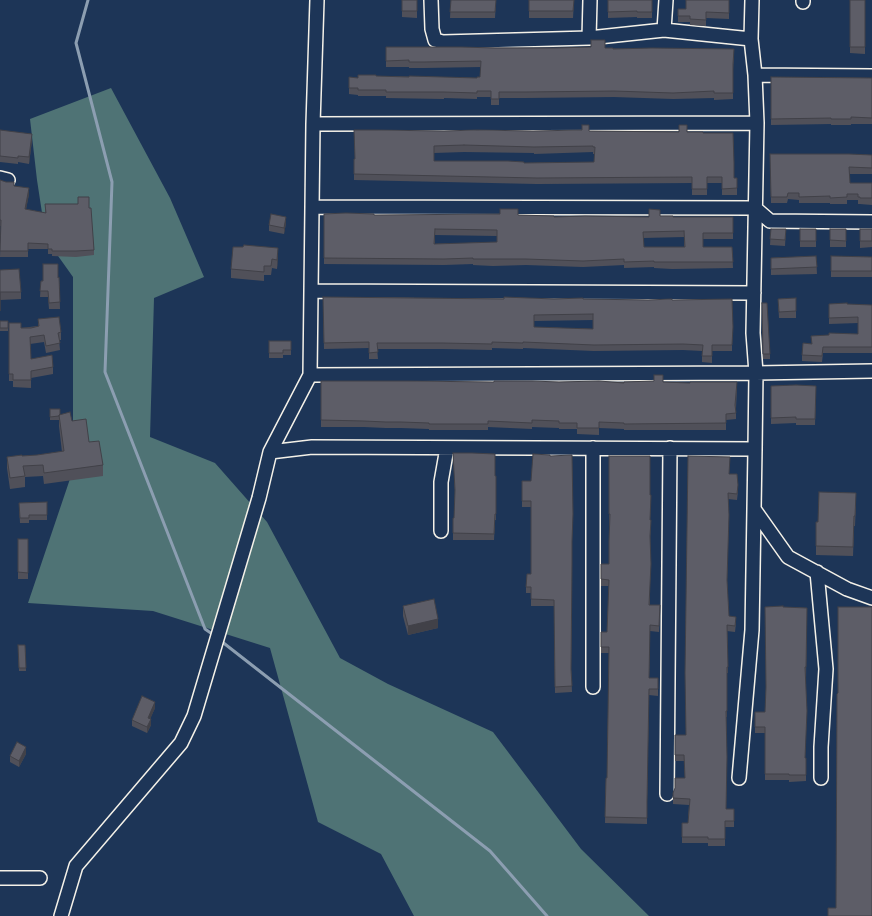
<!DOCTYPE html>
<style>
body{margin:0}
canvas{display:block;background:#1d3557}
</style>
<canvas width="872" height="916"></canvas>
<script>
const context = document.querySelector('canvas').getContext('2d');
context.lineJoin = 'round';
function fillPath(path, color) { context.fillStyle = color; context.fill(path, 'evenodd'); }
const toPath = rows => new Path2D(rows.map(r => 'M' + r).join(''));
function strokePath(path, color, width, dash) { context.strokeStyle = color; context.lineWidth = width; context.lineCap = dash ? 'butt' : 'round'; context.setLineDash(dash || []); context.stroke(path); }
fillPath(toPath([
 [111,88,170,198,204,277,154,298,150,437,215,463,267,522,340,658,388,684,493,732,581,849,649,916,414,916,381,854,318,822,270,648,153,611,28,603,73,470,73,277,46,239,37,180,30,119]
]), '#4f7375');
strokePath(toPath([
 [88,0,76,43,112,182,105,372,205,629,215,636],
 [221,641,490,851,547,916]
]), '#8c9eb1', 3);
const minor = toPath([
 [431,0,432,29,435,40,443,42,589,38,664,30,751,39],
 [752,0,751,39,755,75],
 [803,2,803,0],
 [664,30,666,0],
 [589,38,590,0],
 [313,124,757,123,755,75,872,76],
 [0,178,8,180],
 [312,207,755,208,770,221,872,222],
 [311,291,754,293],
 [310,375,756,373,872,371],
 [593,448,593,687],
 [755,449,756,373,753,333,757,123],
 [270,452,312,447,755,449,754,509,788,557,847,589,872,598],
 [441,531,441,482,447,448],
 [817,572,826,669,821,747,821,778],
 [739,778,752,630,754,509],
 [667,794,670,448],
 [0,878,40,878],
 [61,916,76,866,181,743,194,716,259,498,270,452,310,375,313,124,317,0]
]);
strokePath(minor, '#f4f1e8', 16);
strokePath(minor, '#1d3557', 13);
fillPath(toPath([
 [402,0,417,0,417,18,402,17],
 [451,0,496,0,495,18,450,18],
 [529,0,574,0,573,18,529,18],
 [608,0,652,0,652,18,637,18,637,17,608,18],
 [729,0,729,19,706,18,706,26,690,25,690,22,678,22,678,9,686,9],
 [850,0,865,0,865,54,850,53],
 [386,47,605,48,734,55,733,69,733,99,714,100,714,98,673,99,614,97,526,98,499,98,499,105,491,105,491,97,477,97,477,99,444,98,444,99,386,98,386,96,358,96,358,95,349,94,349,77,358,78,376,76,477,78,480,77,481,67,424,68,409,68,409,67,386,67],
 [771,77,872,78,872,124,851,124,851,125,831,125,831,124,771,125],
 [0,130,32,140,29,164,18,162,18,164,0,162],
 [444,131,589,131,687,132,703,133,734,178,737,178,737,195,722,195,722,183,707,183,707,195,692,195,692,183,537,184,354,180,354,159],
 [464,152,534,153,534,154,593,152,593,154,594,154,594,162,524,163,434,161,434,153],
 [770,154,872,155,872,174,850,174,850,183,872,183,872,205,860,204,858,204,858,200,847,200,847,204,830,204,830,203,799,203,799,200,788,199,787,203,771,203],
 [0,180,14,186,29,194,26,209,45,213,45,204,89,208,94,250,94,255,76,257,52,256,52,254,48,254,48,249,28,249,28,257,0,257,1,226,0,226],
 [324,214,374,215,518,215,554,217,649,217,660,216,673,217,733,217,733,239,703,239,703,247,732,247,733,268,672,269,654,268,654,267,624,268,624,265,583,267,526,265,493,266,473,265,473,264,444,265,324,264],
 [435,235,497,236,497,242,435,244],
 [684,237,684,247,644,247,643,238],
 [286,223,284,234,269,231,269,225],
 [771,229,786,229,785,246,770,245],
 [800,229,816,229,816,247,800,247],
 [830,229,846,229,846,247,830,247],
 [860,229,872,229,872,247,860,248],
 [816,256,817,274,771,275,771,258],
 [831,256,872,257,872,277,831,277],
 [278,257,277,269,272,268,271,275,264,275,264,281,231,278,231,269],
 [0,270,21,292,21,299,0,300,0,318],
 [59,277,60,309,49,309,48,297,40,297,41,281],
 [323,297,583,299,672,300,732,299,732,351,712,351,712,363,702,362,702,351,683,350,594,351,523,348,523,349,492,348,492,350,443,349,377,349,378,359,369,359,369,348,324,349],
 [593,320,593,329,534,327,534,321],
 [796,298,796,318,779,318,778,299],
 [762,303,770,354,770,359,763,359],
 [829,304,872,305,872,353,823,353,822,362,802,361,802,355,811,344,829,335,858,334,858,323,829,324],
 [38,319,61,332,61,340,59,340,60,350,46,353,44,342,30,344,31,359,53,367,53,374,31,378,31,388,13,387,13,381,9,381,9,323,21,328,38,326],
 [0,321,8,321,8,331,0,331],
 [269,341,291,341,291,355,283,355,283,358,269,358],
 [321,381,494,382,663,382,737,388,736,408,736,419,726,420,726,430,624,430,624,429,599,428,599,435,577,434,577,429,559,429,559,428,532,427,532,429,488,427,488,430,429,430,429,429,401,428,386,428,364,427,321,427],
 [771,386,816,386,815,425,796,425,796,423,771,424],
 [50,409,72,421,89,442,103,465,103,476,44,484,43,476,25,477,25,487,10,489,7,468,7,457,37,455,62,452,59,426,59,420,50,420],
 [453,453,496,476,496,520,495,520,494,540,453,540,453,518,454,518,455,494],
 [609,456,650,495,650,520,651,520,650,542,650,605,660,611,659,632,650,631,649,678,658,684,658,696,649,695,647,801,647,824,605,823,606,778,607,778,609,653,601,653,601,632,607,632,609,586,601,586,601,564,609,564],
 [729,474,738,491,737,500,728,499,727,583,729,616,736,623,735,632,727,631,728,673,727,673,727,717,726,717,726,809,734,809,734,827,725,827,725,846,708,846,708,843,682,843,682,823,688,823,689,805,673,804,673,793,685,778,684,761,675,761,675,735,686,735],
 [522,481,572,547,571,670,572,692,555,693,554,606,531,606,531,593,526,593,526,587,531,574,531,507,522,507],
 [47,502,47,520,29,520,29,523,20,523,19,503],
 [856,503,855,526,854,526,853,556,816,555,816,522,818,522],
 [18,539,28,539,28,579,18,579],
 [403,606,438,628,408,635,403,616],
 [783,607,807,608,805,758,806,758,806,781,789,782,789,780,765,780,765,733,755,733,755,727,765,712],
 [18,645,25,645,26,671,19,671],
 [155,708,150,719,151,725,147,733,132,726,132,720],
 [26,754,19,767,10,762,10,756]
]), '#505059');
fillPath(toPath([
 [32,134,32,140,29,164,29,157],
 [29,188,29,194,25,215,25,209],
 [286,217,286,223,284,234,284,228],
 [278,248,278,257,277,269,277,260],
 [438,619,438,628,408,635,408,626],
 [155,702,155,708,148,724,148,718],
 [151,719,151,725,147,733,147,727],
 [26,747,26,754,19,767,19,761]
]), '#414148');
const building = toPath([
 [402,0,417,0,417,11,402,11,402,0],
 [451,0,496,0,495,12,450,12,451,0],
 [529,0,574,0,573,11,529,11,529,0],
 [608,0,652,0,652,12,637,12,637,11,608,12,608,0],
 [686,0,729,0,729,13,706,12,706,20,690,19,690,16,678,16,678,9,686,9,686,0],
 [850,0,865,0,865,47,850,47,850,0],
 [591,40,605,40,605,48,613,48,613,49,652,48,734,49,733,64,733,93,714,93,714,91,673,93,614,91,526,92,499,92,499,99,491,99,491,91,477,91,477,93,444,92,386,92,386,90,358,90,358,88,349,88,349,77,358,78,358,75,376,75,376,76,409,77,409,76,477,78,477,77,480,77,481,61,424,62,409,62,409,60,386,61,386,47,461,47,495,48,555,48,591,47,591,40],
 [771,77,872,78,872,118,851,117,851,119,831,119,831,118,771,119,771,77],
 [582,125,589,125,589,131,679,132,679,125,687,125,687,132,703,132,703,133,733,133,734,163,734,178,737,178,737,188,722,189,722,177,707,177,707,189,692,189,692,177,537,178,354,174,354,159,355,159,354,130,374,130,444,131,477,130,533,131,582,130,582,125],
 [464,145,534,147,593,146,593,147,595,147,594,162,524,163,524,162,508,161,434,161,434,146,464,145],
 [0,130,32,134,29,157,18,156,18,158,0,156,0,130],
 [770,154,849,154,872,155,872,168,849,167,850,183,872,183,872,198,860,198,860,197,858,197,858,194,847,194,847,197,830,198,830,196,799,197,799,193,788,193,787,197,771,197,770,154],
 [0,180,6,182,14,182,14,186,29,188,25,209,46,213,45,204,78,204,78,197,89,197,89,208,91,208,94,250,76,251,52,251,52,249,48,249,48,244,28,243,28,251,0,251,1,220,0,220,0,180],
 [500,209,518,209,518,215,554,216,554,217,585,216,649,217,649,209,660,210,660,216,673,216,673,217,733,217,733,233,703,233,703,247,732,247,733,262,654,262,654,261,624,262,624,259,583,261,526,259,473,259,473,258,444,259,324,258,324,214,346,213,374,214,374,215,500,214,500,209],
 [435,229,497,230,497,242,434,244,435,229],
 [684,231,685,247,644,247,643,232,684,231],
 [271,214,286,217,284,228,269,225,271,214],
 [771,229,786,229,785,240,770,239,771,229],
 [800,229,816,229,816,241,800,241,800,229],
 [830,229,846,229,846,241,830,240,830,229],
 [860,229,872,229,872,241,860,241,860,229],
 [244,245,278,248,277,260,272,259,271,266,264,266,264,272,231,269,233,247,243,247,244,245],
 [816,256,817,267,771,269,771,258,816,256],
 [831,256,872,257,872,271,831,271,831,256],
 [43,264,58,264,58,278,59,277,60,302,49,303,48,291,40,291,41,281,43,281,43,264],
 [19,269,21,292,0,292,0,311,0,270,19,269],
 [323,297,504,299,504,297,554,299,583,298,583,299,648,300,672,299,672,300,732,299,733,327,732,345,712,345,712,356,702,356,703,345,683,344,594,345,523,342,523,343,492,342,492,344,443,343,377,343,378,352,369,353,369,342,324,343,323,297],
 [593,314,593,329,534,327,534,315,593,314],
 [796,298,796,311,779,312,778,299,796,298],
 [762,303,767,303,770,354,763,354,762,303],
 [847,303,847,304,872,305,872,347,823,347,822,356,802,355,803,343,812,344,811,336,829,335,829,333,858,334,858,317,829,318,829,304,847,303],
 [59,317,61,332,58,333,60,343,46,346,44,335,30,337,31,359,52,355,53,367,31,371,31,380,13,380,13,374,9,374,9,323,21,323,21,328,31,328,39,326,38,319,59,317],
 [0,321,8,321,8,328,0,328,0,321],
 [269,341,291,341,291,350,283,350,283,353,269,353,269,341],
 [654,375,663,375,663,382,690,383,690,382,737,382,735,405,736,413,726,414,726,423,624,424,624,423,599,422,599,428,577,428,577,423,559,423,559,421,532,420,532,423,488,421,488,424,429,424,429,423,401,422,386,422,364,421,321,420,321,381,407,381,494,382,494,381,532,381,559,382,599,381,624,383,624,382,654,381,654,375],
 [796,385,816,386,815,419,796,419,796,417,771,418,771,386,796,385],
 [50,409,60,409,60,414,59,415,59,416,50,417,50,409],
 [70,412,72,421,86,419,89,442,99,441,103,465,44,473,43,465,23,466,25,476,10,478,7,457,22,455,22,456,37,455,64,451,59,415,70,412],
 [453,453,472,453,495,454,495,476,496,476,496,514,495,514,494,534,453,533,453,518,454,518,455,490,453,453],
 [533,454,550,455,550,456,572,455,573,514,572,541,572,563,571,669,572,686,555,687,554,600,531,599,531,587,526,587,527,574,531,574,531,501,522,501,522,481,531,481,533,454],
 [609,456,650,456,650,495,651,495,650,520,651,520,650,536,651,564,649,605,660,605,659,626,650,625,649,678,658,678,658,689,649,689,647,801,647,818,605,817,606,778,607,778,609,647,601,647,601,632,607,632,609,580,601,579,601,564,609,564,609,541,610,514,609,514,609,456],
 [688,456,730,457,729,474,737,474,738,485,737,494,728,493,729,515,727,580,729,616,736,617,735,626,727,625,728,667,727,667,727,711,726,711,727,757,726,809,734,809,734,821,725,821,725,839,708,839,708,837,682,837,682,823,688,823,690,799,673,798,673,793,675,788,675,778,685,778,684,755,675,755,675,735,686,735,685,673,688,456],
 [819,492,856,493,855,516,854,516,853,547,816,546,816,522,818,522,819,492],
 [47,502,47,515,29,515,29,518,20,518,19,503,47,502],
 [18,539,28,539,28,573,18,572,18,539],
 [434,599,438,619,408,626,403,606,434,599],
 [783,606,783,607,807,608,806,667,805,667,807,711,805,758,806,758,806,775,789,775,789,774,765,774,765,727,755,727,755,712,765,712,766,687,765,607,783,606],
 [838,607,872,607,872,916,828,916,828,908,836,908,837,694,838,693,838,607],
 [18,645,25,645,26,668,19,668,18,645],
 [142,696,155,702,148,718,151,719,147,727,132,720,142,696],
 [17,742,26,747,19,761,10,756,17,742]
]);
fillPath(building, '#5d5d67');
strokePath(building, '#414148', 1);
</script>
